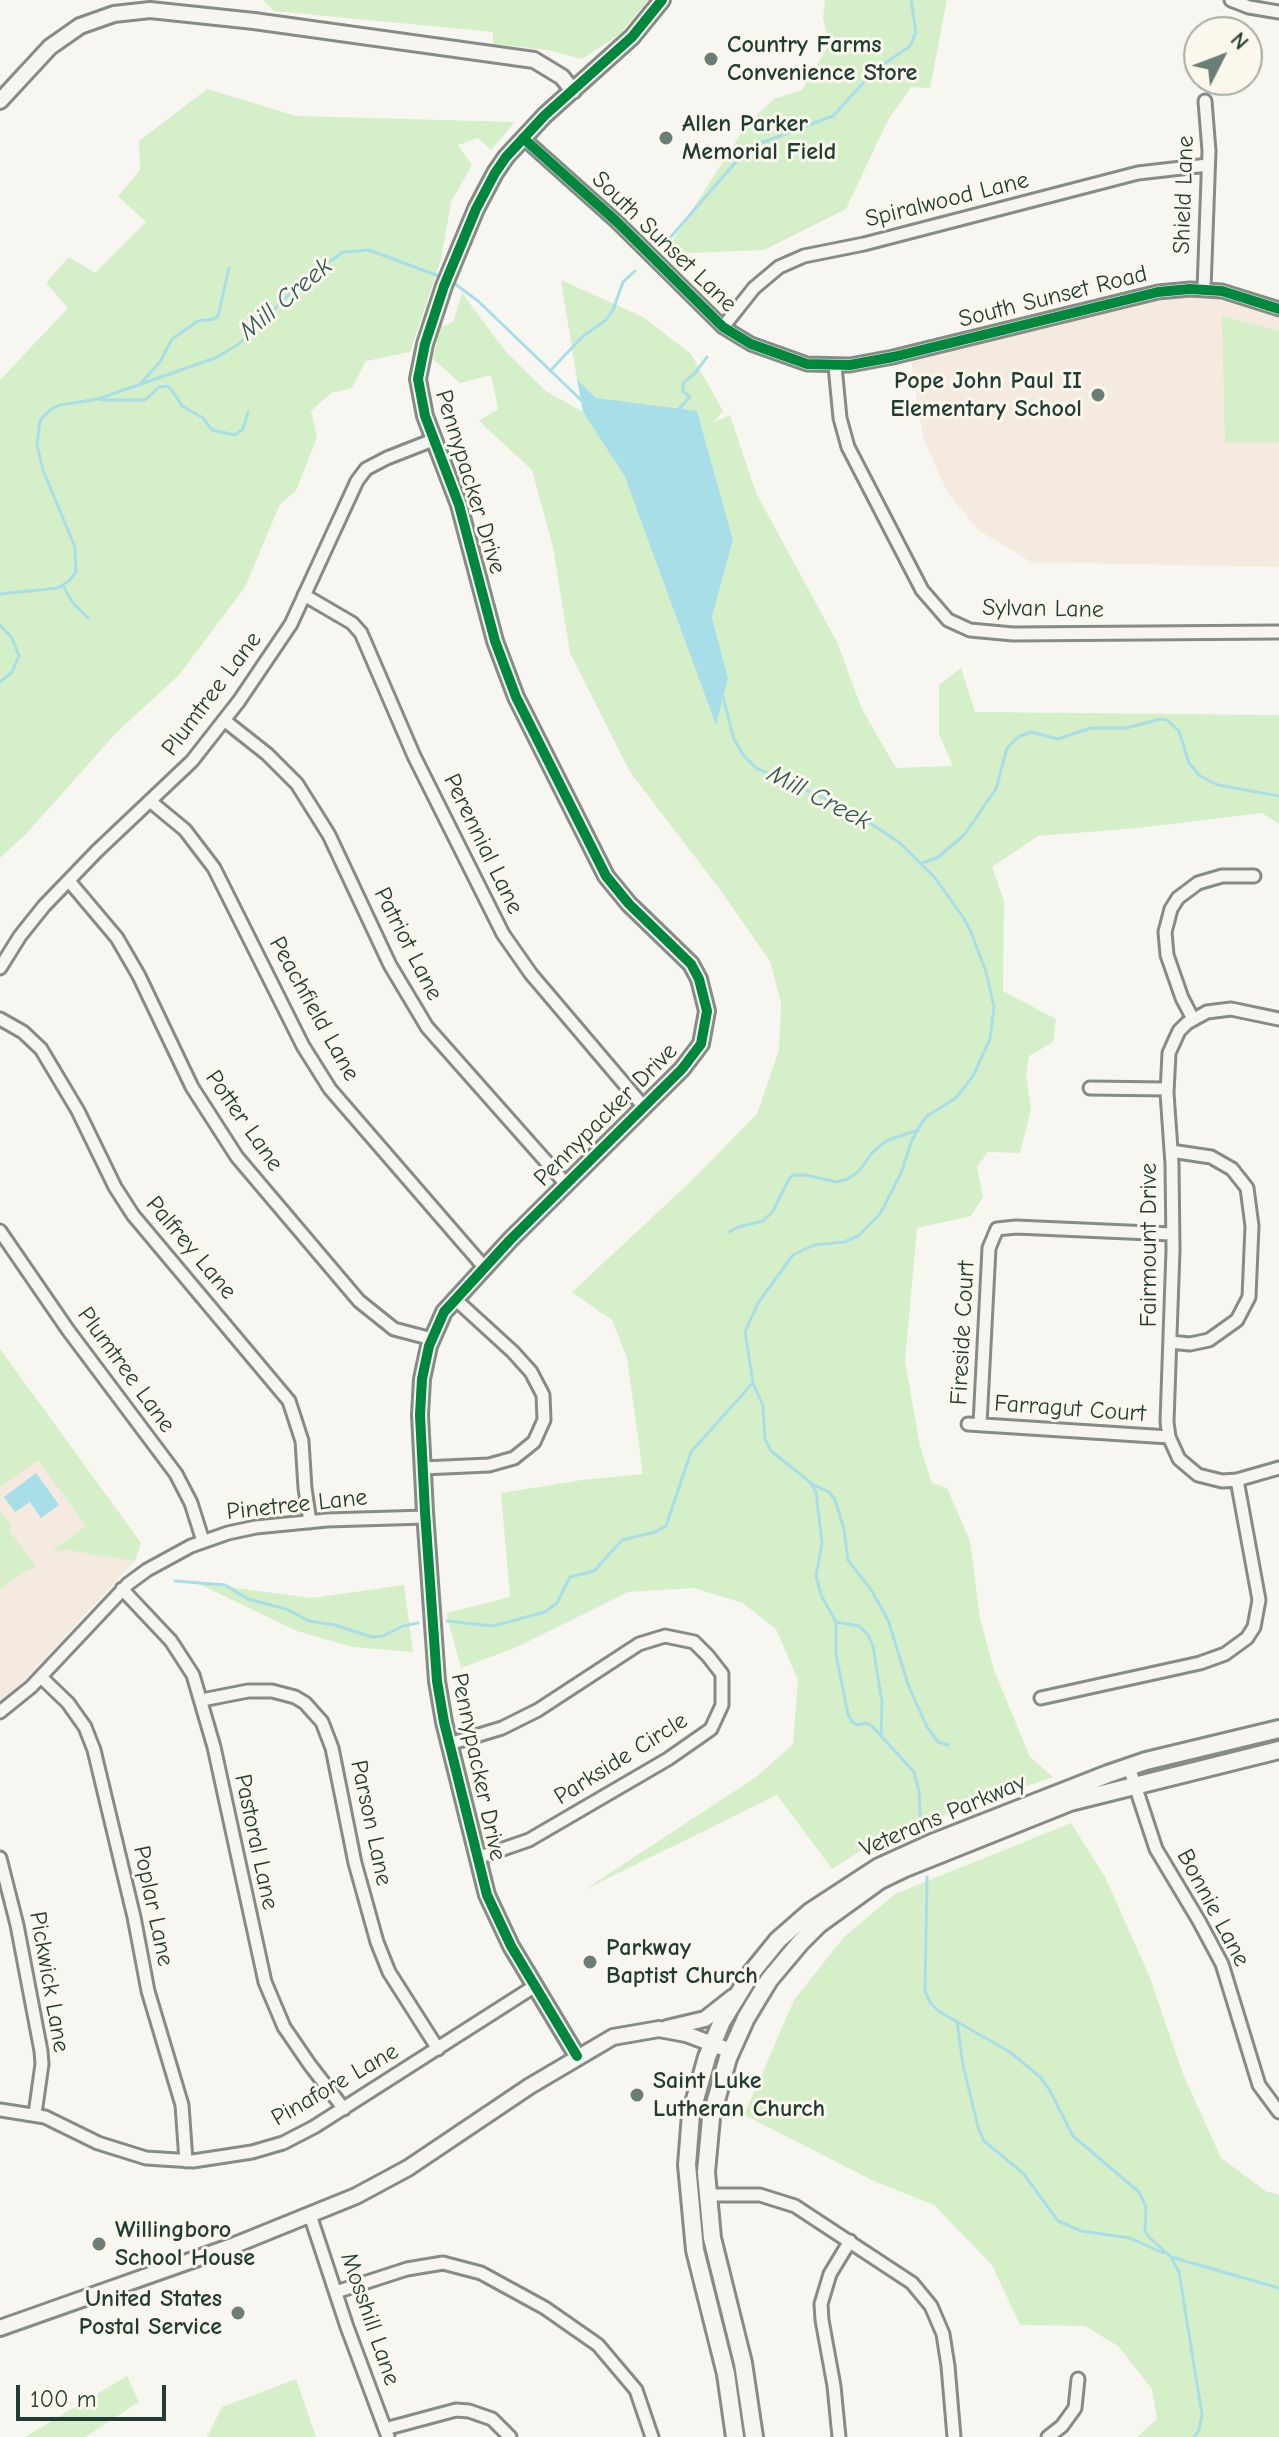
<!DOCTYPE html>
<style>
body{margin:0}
#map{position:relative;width:1279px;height:2437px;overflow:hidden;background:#f8f6f0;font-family:"Comic Neue",sans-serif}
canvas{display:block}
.north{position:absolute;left:1183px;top:16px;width:80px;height:80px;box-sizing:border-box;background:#fbf7ec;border:2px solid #a3ada2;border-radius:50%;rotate:48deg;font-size:22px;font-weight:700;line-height:32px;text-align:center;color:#1f3d34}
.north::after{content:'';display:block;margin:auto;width:28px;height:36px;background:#6b7e76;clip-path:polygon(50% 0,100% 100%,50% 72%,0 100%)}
.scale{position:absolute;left:16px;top:2385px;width:150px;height:36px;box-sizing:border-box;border:4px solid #1f3d34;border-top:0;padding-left:10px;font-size:24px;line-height:28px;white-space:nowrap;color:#1f3d34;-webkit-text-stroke:6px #fbf7ec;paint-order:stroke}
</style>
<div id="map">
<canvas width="1279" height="2437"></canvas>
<div class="north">N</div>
<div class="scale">100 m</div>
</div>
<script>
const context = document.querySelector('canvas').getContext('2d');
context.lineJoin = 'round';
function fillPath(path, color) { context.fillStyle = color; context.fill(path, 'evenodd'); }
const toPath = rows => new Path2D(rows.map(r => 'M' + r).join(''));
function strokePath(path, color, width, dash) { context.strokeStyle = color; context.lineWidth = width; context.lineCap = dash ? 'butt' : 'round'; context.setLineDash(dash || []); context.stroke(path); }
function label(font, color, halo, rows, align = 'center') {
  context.font = font + ' "Comic Neue",sans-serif'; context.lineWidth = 6; context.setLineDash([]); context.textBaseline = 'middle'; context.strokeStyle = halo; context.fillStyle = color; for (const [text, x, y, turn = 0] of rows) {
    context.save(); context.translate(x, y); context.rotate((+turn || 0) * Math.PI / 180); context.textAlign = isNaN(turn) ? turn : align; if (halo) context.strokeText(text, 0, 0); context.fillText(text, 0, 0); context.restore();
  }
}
fillPath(toPath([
 [1190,289,1279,309,1279,567,1031,562,978,530,948,493,923,438,910,352],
 [0,1349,141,1543,135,1561,22,1683,0,1700]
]), '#f5eae0');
fillPath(toPath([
 [263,0,648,0,620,34,582,59,547,50,493,44,493,32,274,11],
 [825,0,947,0,930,88,911,87,888,120,846,209,764,250,664,254,747,124,774,99,802,90,829,45,823,18],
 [207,89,296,116,515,122,491,150,478,138,458,145,472,165,451,202,441,260,410,352,366,361,352,388,331,393,311,411,317,437,296,491,280,504,245,587,179,675,116,733,26,834,0,858,0,380,68,308,46,283,69,257,95,273,146,222,118,196,140,170,139,141],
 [561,280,643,317,691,354,723,411,714,422,730,415,756,493,837,642,862,709,896,768,953,766,939,734,939,685,961,668,975,712,1279,715,1279,824,1262,813,1138,828,1038,836,992,867,1004,901,1003,991,1056,1019,1053,1042,1029,1056,1026,1075,1031,1109,1020,1153,988,1152,977,1167,983,1197,971,1216,917,1228,905,1361,920,1446,932,1483,947,1488,970,1541,980,1618,994,1670,1030,1757,1053,1777,970,1805,870,1845,832,1869,777,1795,584,1890,756,1777,793,1744,798,1680,776,1629,743,1603,694,1588,628,1592,517,1647,461,1668,446,1613,510,1597,501,1493,582,1480,643,1474,627,1358,612,1320,572,1292,687,1185,757,1114,779,1050,781,1003,770,961,718,887,630,772,570,653,553,547,532,470,479,421,498,409,491,375,460,383,433,359,440,327,453,322,462,293,506,352,546,391,583,412,625,477,728,678,712,617,733,540,697,412,596,398,577,379],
 [1222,316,1279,331,1279,442,1225,442],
 [0,1349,141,1543,135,1561,68,1550,52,1551,86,1526,38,1460,0,1487],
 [0,1510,12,1527,9,1530,36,1567,25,1571,0,1589],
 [197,1583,312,1598,404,1585,413,1652,353,1647,297,1631],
 [1071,1823,1105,1877,1149,1975,1183,2074,1221,2158,1267,2192,1279,2194,1279,2437,1137,2437,1157,2419,1152,2389,1118,2346,1085,2326,1020,2325,992,2265,934,2205,876,2182,744,2115,794,2000,844,1937,895,1894],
 [127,2376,139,2402,85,2437,25,2437],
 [296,2379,316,2437,207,2437,222,2407]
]), '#d5efc9');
fillPath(toPath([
 [577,379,596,398,697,411,733,540,712,617,728,678,716,725,625,477,583,412],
 [36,1473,59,1505,41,1518,30,1502,15,1512,4,1497]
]), '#a8dee8');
strokePath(toPath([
 [669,239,735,163,761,143,833,116,874,71,910,46,916,32,911,0],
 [451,281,478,301,581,400],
 [550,371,582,337,606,320,613,310,623,282,635,271],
 [139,385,160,362,172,339,198,321,214,319,218,316,229,268],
 [101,400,145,400,159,387,167,386,171,389,182,406,203,418,212,430,235,435,243,429,248,412],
 [678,410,690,397,683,391,683,383,695,373,707,357],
 [63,586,73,603,88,618],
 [0,594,58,588,69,581,76,572,75,547,43,470,37,445,40,420,51,409,60,405,98,399,215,358,239,344,305,279,343,252,369,250,444,278],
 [0,625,12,638,19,656,12,672,0,682],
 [723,697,734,739,744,756,756,768,849,809,900,843,935,878,963,917,971,932,986,972,994,1007,990,1039,973,1076,956,1098,927,1116,921,1124,912,1140,901,1173,880,1214,858,1236,844,1242,814,1245,793,1255,758,1303,745,1332,753,1383,763,1406,765,1439,771,1451,810,1482,816,1492,822,1543,816,1576,821,1595,836,1622,836,1655,848,1714,852,1722,857,1725,866,1723,872,1726,914,1772,919,1791,921,1837],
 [922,863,937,858,964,835,996,789,1007,748,1018,737,1031,732,1058,739,1091,728,1126,728,1161,719,1167,720,1179,731,1189,763,1200,776,1218,785,1279,796],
 [729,1232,738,1227,763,1221,773,1211,789,1179,793,1175,805,1175,836,1182,848,1179,860,1170,872,1153,886,1141,918,1130],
 [812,1484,829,1492,835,1500,844,1529,848,1560,872,1591,888,1620,909,1687,927,1727,938,1742,948,1745],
 [175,1581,225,1585,248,1599,286,1609,309,1621,335,1625,372,1637,383,1636,403,1626,418,1623],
 [447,1621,493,1626,545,1612,557,1603,570,1577,594,1571,622,1540,655,1532,666,1526,691,1452,751,1385],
 [836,1622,859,1626,868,1635,873,1646,882,1702,881,1736],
 [927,1877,925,1991,931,2004,940,2012,1010,2052,1040,2077,1049,2089,1073,2136,1139,2192,1146,2207,1145,2231,1149,2237,1171,2257,1279,2288],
 [957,2022,963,2065,978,2127,984,2141,1023,2173,1058,2221,1081,2231,1130,2238,1163,2253],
 [1172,2259,1179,2272,1202,2415,1199,2430,1194,2437]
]), '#a8dee8', 3);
const minor = toPath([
 [1231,0,1249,7,1279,12],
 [523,138,616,221,723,327,751,344,807,364,850,365,893,357,1158,292,1190,289,1222,291,1279,309],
 [1204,289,1209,151,1205,101],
 [723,327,754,288,779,267,804,256,864,244,1138,173,1208,165],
 [835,366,840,418,848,447,922,590,948,620,970,630,1013,634,1279,632],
 [304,595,352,623,361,633,414,756,503,934,531,974,643,1106],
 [224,720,267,754,297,784,329,835,390,965,427,1027,566,1184],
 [150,801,185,830,214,868,303,1046,330,1089,484,1267],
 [69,881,117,938,139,976,192,1087,237,1157,359,1301,394,1329,432,1339],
 [0,968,20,936,44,906,97,851,192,761,239,701,291,624,357,481,366,469,387,458,433,440],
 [0,1019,23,1032,41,1049,78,1111,115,1187,133,1215,289,1401,302,1441,305,1488,310,1522],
 [1193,1019,1182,998,1167,955,1165,932,1171,909,1178,898,1198,883,1222,876,1254,876],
 [1279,1019,1231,1009,1207,1012,1187,1023,1179,1031,1169,1053,1167,1093,1172,1164,1173,1250,1167,1422,1169,1437,1179,1459,1198,1475,1222,1481,1237,1480,1279,1468],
 [1090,1088,1167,1089],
 [0,1231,68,1330,176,1474,191,1503,203,1541],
 [1170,1342,1190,1344,1209,1340,1237,1320,1249,1297,1252,1226,1247,1188,1232,1169,1211,1157,1171,1151],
 [968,1424,1169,1437],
 [980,1424,989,1248,997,1229,1016,1227,1172,1234],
 [423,1468,489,1465,514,1458,534,1442,544,1420,543,1395,531,1372,513,1352,455,1299],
 [122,1589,171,1641,193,1675,214,1747,265,1982,284,2027,310,2065,344,2109],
 [41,1677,68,1703,85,1727,94,1750,134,1917,148,1991,182,2105,186,2161],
 [1041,1698,1200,1663,1225,1654,1247,1638,1254,1627,1259,1600,1237,1480],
 [202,1700,248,1691,272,1691,295,1697,305,1703,322,1722,332,1748,355,1863,377,1942,389,1972,438,2049],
 [0,1712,31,1687,128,1584,147,1570,191,1546,228,1533,256,1527,327,1520,426,1517],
 [449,1744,502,1728,538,1710,639,1644,665,1636,694,1642,708,1656,722,1674,722,1705,711,1729,668,1759,529,1840,477,1858],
 [1129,1767,1156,1849,1199,1921,1222,1964,1259,2085,1279,2112],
 [0,1858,17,1925,41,2051,42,2064,35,2114],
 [0,2110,45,2117,98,2143,146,2158,193,2161,252,2152,283,2143,314,2127,535,1986],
 [708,2195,760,2195,795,2206,912,2283,931,2306,943,2334,948,2366,954,2437],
 [310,2215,347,2327,388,2437],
 [336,2292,407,2269,443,2263,481,2273,545,2308,598,2345,636,2390,652,2437],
 [385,2429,456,2410,469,2411,492,2419,510,2437],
 [839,2437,834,2386,822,2320,821,2304,830,2274,850,2241],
 [1048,2437,1062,2426,1075,2408,1078,2379]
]);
const tertiary = toPath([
 [0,101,50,47,80,26,114,14,150,10,254,21,534,60,562,77,573,91],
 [667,2028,705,2019,733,1997],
 [577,2056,511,1946,487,1895,444,1722,437,1681,425,1512,420,1415,422,1379,429,1346,444,1312,510,1240,682,1069,701,1044,707,1011,699,979,691,964,629,904,606,876,516,697,495,641,459,505,425,416,418,379,425,344,444,286,476,209,495,173,506,157,545,115,632,37,662,0],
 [0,2328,235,2245,356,2196,408,2168,530,2086,613,2037,659,2029,686,2034,731,2051]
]);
const secondary = toPath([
 [735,2437,726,2374,695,2250,687,2165,691,2114,707,2057,722,2021,752,1972,778,1940,810,1912,879,1867,932,1843,1108,1774,1146,1761,1279,1729],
 [754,2437,743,2363,712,2238,706,2172,711,2118,728,2058,746,2018,769,1980,800,1943,819,1924,880,1880,905,1868,1070,1802,1279,1750]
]);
strokePath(minor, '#868b86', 17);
strokePath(tertiary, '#868b86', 20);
strokePath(secondary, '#868b86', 22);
strokePath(minor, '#f6f5f1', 11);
strokePath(tertiary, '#f6f5f1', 14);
strokePath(secondary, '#f6f5f1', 16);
strokePath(toPath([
 [523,138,616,221,723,327,751,344,807,364,850,365,893,357,1158,292,1190,289,1222,291,1279,309],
 [577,2056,511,1946,487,1895,444,1722,437,1681,425,1512,420,1415,422,1379,429,1346,444,1312,510,1240,682,1069,701,1044,707,1011,699,979,691,964,629,904,606,876,516,697,495,641,459,505,425,416,418,379,425,344,444,286,476,209,495,173,506,157,545,115,632,37,662,0]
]), '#00873e', 10);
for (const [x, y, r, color] of [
 [711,59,8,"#6b7e76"],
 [666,138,8,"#6b7e76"],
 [1098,395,8,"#6b7e76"],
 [590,1962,8,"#6b7e76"],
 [637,2095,8,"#6b7e76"],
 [99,2244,8,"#6b7e76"],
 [238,2313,8,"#6b7e76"]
]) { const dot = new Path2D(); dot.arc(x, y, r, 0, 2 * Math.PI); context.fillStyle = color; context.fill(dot); strokePath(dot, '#fbf7ec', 3); }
label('bold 24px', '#1f3d34', '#fbf7ec', [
 ["Country Farms",727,45],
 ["Convenience Store",727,73],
 ["Allen Parker",682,124],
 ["Memorial Field",682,152],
 ["Pope John Paul II",1082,381,"right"],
 ["Elementary School",1082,409,"right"],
 ["Parkway",606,1948],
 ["Baptist Church",606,1976],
 ["Saint Luke",653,2081],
 ["Lutheran Church",653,2109],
 ["Willingboro",115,2230],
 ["School House",115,2258],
 ["United States",222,2299,"right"],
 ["Postal Service",222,2327,"right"]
], 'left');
label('24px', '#1f3d34', '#fbf7ec', [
 ["Shield Lane",1184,195,-88],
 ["Spiralwood Lane",947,200,-14],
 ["South Sunset Lane",664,242,44],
 ["South Sunset Road",1053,297,-14],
 ["Pennypacker Drive",470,482,73],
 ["Sylvan Lane",1043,609,1],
 ["Plumtree Lane",212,694,-53],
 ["Perennial Lane",483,844,64],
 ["Patriot Lane",408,944,63],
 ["Peachfield Lane",314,1009,61],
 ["Pennypacker Drive",606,1115,-45],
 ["Potter Lane",244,1121,55],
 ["Fairmount Drive",1149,1245,-90],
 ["Palfrey Lane",191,1248,50],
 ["Fireside Court",963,1333,-87],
 ["Plumtree Lane",126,1370,54],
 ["Farragut Court",1070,1409,4],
 ["Pinetree Lane",297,1505,-6],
 ["Parkside Circle",621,1759,-32],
 ["Pennypacker Drive",478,1767,78],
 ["Veterans Parkway",943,1816,-23],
 ["Parson Lane",371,1823,78],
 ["Pastoral Lane",256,1842,78],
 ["Poplar Lane",153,1906,78],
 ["Bonnie Lane",1213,1908,62],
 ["Pickwick Lane",49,1982,80],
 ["Pinafore Lane",335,2085,-30],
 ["Mosshill Lane",370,2319,71]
]);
label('italic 26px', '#345b57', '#fbf7ec', [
 ["Mill Creek",286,299,-40],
 ["Mill Creek",819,798,27]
]);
</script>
